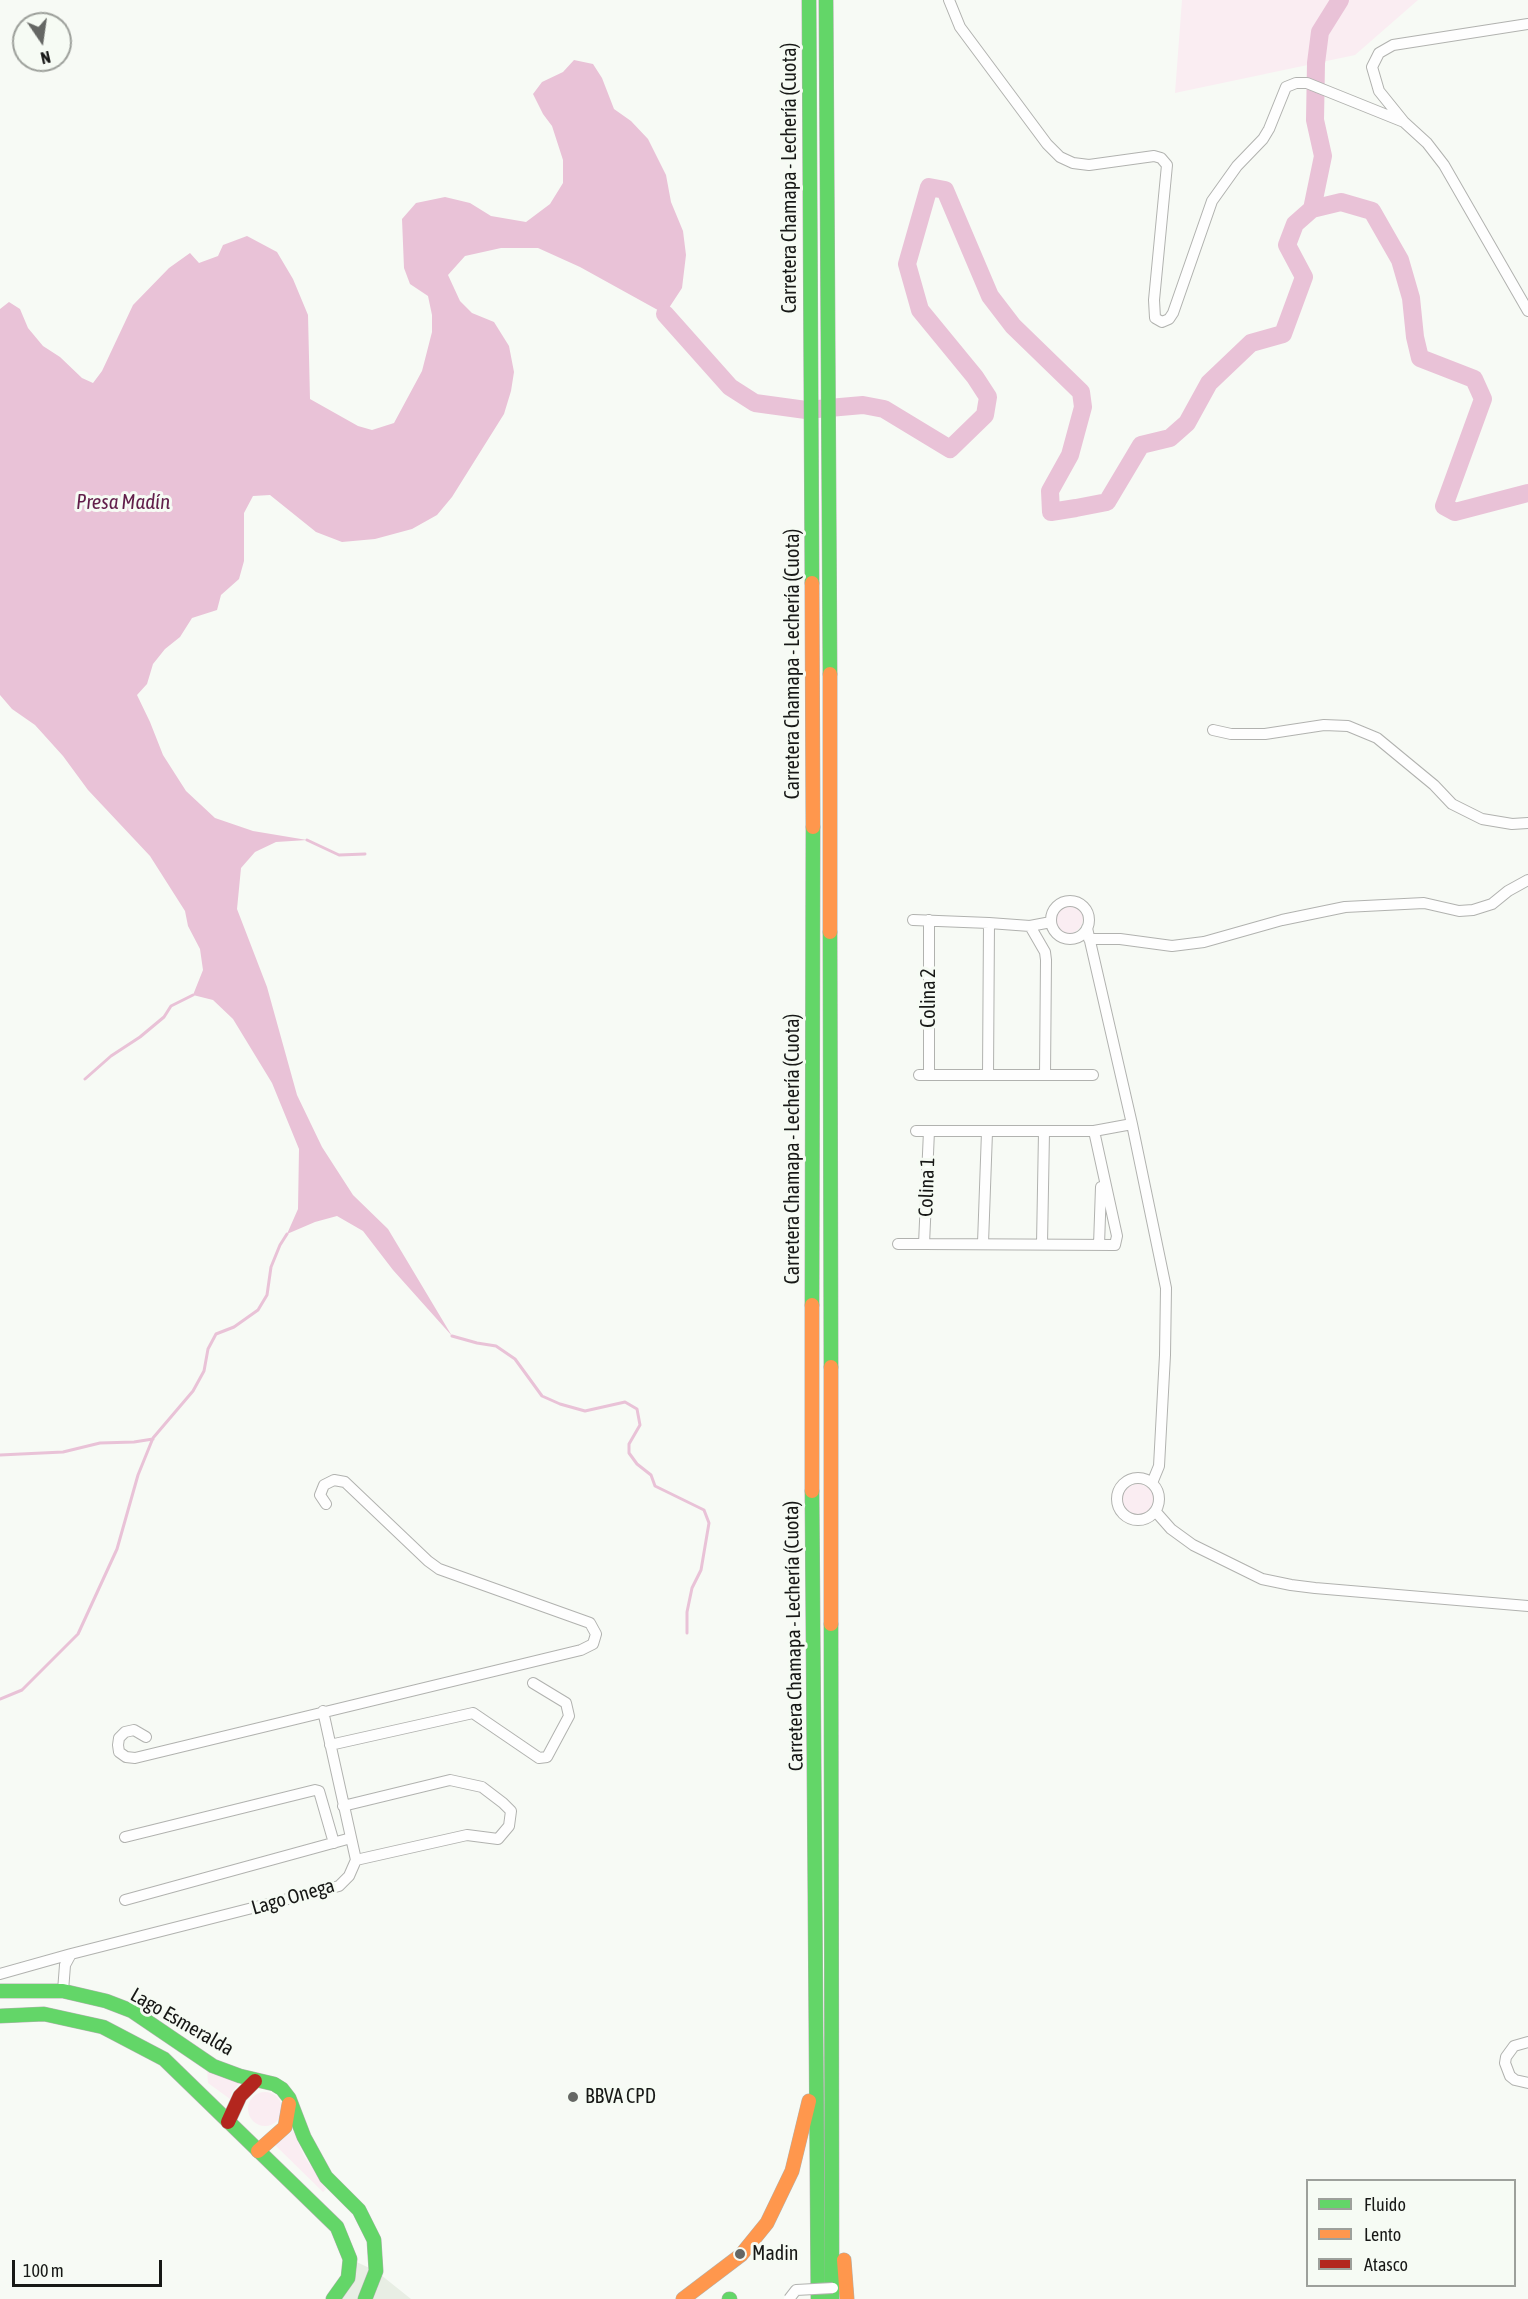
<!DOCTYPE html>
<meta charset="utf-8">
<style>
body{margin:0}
#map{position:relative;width:1528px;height:2299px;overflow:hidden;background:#f7faf5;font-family:"Asap Condensed",sans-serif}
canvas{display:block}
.legend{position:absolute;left:1306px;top:2179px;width:210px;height:108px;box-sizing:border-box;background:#f6fbf4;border:2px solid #9da09b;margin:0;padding:8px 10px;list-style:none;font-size:18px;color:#171816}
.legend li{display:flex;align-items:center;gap:12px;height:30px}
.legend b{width:30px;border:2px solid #9da09b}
.north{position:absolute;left:12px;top:12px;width:60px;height:60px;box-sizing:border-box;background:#f6fbf4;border:2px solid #9da09b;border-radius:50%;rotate:167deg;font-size:16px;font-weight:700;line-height:24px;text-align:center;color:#171816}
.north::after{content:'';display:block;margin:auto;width:21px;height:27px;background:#656764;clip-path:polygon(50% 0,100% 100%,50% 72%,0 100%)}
.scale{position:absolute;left:12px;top:2260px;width:150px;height:27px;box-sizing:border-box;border:3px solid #171816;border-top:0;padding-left:8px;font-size:18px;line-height:21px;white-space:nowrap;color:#171816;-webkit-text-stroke:4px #f6fbf4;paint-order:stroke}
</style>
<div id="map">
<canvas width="1528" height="2299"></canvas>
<ul class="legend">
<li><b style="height:8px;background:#63d668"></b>Fluido</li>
<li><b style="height:8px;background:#ff974d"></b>Lento</li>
<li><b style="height:8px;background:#b3261e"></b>Atasco</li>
</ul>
<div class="north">N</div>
<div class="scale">100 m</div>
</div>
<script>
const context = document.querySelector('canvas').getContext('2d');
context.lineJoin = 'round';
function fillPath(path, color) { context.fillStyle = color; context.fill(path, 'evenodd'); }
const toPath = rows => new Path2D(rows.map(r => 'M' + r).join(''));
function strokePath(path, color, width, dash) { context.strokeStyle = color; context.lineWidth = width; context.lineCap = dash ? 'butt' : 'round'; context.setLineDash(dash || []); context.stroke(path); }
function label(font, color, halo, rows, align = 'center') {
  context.font = font + ' "Asap Condensed",sans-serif'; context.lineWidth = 6; context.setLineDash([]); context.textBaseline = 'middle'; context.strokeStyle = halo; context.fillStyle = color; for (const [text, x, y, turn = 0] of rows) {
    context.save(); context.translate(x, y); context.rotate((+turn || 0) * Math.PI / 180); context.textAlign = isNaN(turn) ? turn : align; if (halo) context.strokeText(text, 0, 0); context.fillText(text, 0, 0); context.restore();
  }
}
fillPath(toPath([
 [350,2259,376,2271,411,2299,333,2299]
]), '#e8eee4');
fillPath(toPath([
 [1182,0,1418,0,1355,55,1175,93],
 '1051 918a16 16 0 1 1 32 0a16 16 0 1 1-32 0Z',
 '1122 1500a16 16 0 1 1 32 0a16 16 0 1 1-32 0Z',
 [207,2069,240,2083,232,2092,230,2099,208,2083],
 '248 2109a17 17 0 1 1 34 0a17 17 0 1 1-34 0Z',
 [293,2131,304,2156,326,2189,323,2192,275,2145]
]), '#faedf2');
fillPath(toPath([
 [574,60,593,64,602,78,614,109,631,121,648,139,666,175,671,202,683,231,686,255,682,288,665,314,580,267,538,248,501,248,465,256,448,275,460,301,472,313,494,322,509,346,514,372,511,391,504,414,452,497,437,515,412,529,375,539,342,542,316,532,270,495,253,496,244,513,244,561,239,579,221,595,217,610,192,618,180,637,165,649,153,664,147,684,137,695,150,722,163,755,186,791,215,818,253,831,307,840,276,842,255,852,241,868,237,909,267,987,297,1095,322,1147,353,1195,388,1229,452,1336,393,1270,363,1231,337,1216,315,1222,287,1234,298,1209,299,1149,272,1083,233,1019,213,1000,193,995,203,970,200,949,188,926,185,911,150,856,88,790,63,756,35,725,12,709,0,695,0,309,9,302,20,309,28,328,43,346,60,357,82,378,93,383,102,371,133,305,169,268,190,253,199,263,218,256,223,245,247,236,277,252,293,279,308,315,310,399,358,426,372,430,394,423,422,371,432,332,432,315,428,296,410,284,404,268,402,219,416,203,445,197,470,203,491,216,526,222,550,204,563,183,563,160,552,126,543,114,533,94,542,82,563,72]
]), '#e9c2d7');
strokePath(toPath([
 [307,840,339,855,365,854],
 [85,1079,111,1056,140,1037,164,1017,171,1006,193,995],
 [452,1336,477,1343,496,1346,515,1359,542,1396,560,1404,585,1411,625,1402,637,1409,640,1425,629,1444,629,1453,637,1464,651,1475,655,1486,704,1510,709,1523,701,1570,692,1588,687,1612,687,1633],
 [0,1455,63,1452,100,1443,134,1442,153,1439],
 [0,1699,22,1690,78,1634,117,1549,138,1475,153,1438,193,1391,204,1371,208,1349,216,1334,234,1327,258,1310,267,1295,271,1267,280,1245,287,1234]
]), '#e9c2d7', 3);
strokePath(toPath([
 [1312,209,1323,156,1315,120,1316,63,1320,32,1340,0],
 [665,314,730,387,755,403,806,410,863,405,884,409,950,449,985,415,988,397,975,377,920,310,907,264,929,187,945,190,990,296,1013,326,1081,392,1083,407,1070,455,1050,491,1051,512,1076,508,1107,502,1141,445,1170,438,1187,423,1209,383,1251,343,1283,334,1304,277,1287,245,1295,224,1312,209,1341,202,1372,211,1400,260,1411,298,1415,337,1420,358,1474,379,1483,399,1444,506,1455,512,1528,493]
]), '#e9c2d7', 18);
const street = toPath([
 [949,0,960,27,1047,144,1060,157,1073,163,1089,165,1154,156,1161,158,1167,165,1154,300,1155,318,1162,322,1169,319,1173,313,1212,201,1237,166,1263,139,1269,129,1286,87,1296,83,1307,83,1404,122],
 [1528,24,1393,45,1379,53,1372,67,1379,91,1404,122,1427,143,1444,165,1528,311],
 [1213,730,1231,734,1265,734,1324,725,1348,726,1377,738,1434,785,1452,804,1482,819,1512,824,1528,823],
 '1051 920a19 19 0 1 1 38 0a19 19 0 1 1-38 0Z',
 [913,920,989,923],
 [929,920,929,1075],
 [1030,926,1045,952,1046,960,1045,1075],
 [1087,928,1132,1124,1166,1288,1165,1355,1159,1466,1152,1483],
 [1089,939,1120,939,1172,946,1204,942,1282,920,1345,907,1424,903,1459,911,1473,910,1492,904,1508,891,1528,880],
 [919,1075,1093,1075],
 [988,1075,989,923,1030,926,1051,922],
 [916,1131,929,1131],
 [1094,1131,1117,1236,1115,1245,924,1244,929,1131,1094,1131,1132,1124],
 [983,1243,987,1132],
 [898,1244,924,1244],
 [1042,1244,1044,1132],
 [1099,1245,1101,1187],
 '1117 1499a21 21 0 1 1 42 0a21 21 0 1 1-42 0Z',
 [1156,1512,1171,1529,1193,1545,1262,1579,1291,1585,1315,1588,1528,1606],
 [146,1737,134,1730,125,1732,119,1738,118,1745,119,1752,126,1757,135,1758,581,1650,593,1644,596,1634,590,1623,439,1569,428,1561,345,1482,334,1480,324,1485,320,1495,326,1504],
 [330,1745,473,1713,539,1758,547,1757,569,1716,566,1703,533,1683],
 [343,1806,450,1780,482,1787,503,1803,511,1811,509,1826,498,1839,467,1835,356,1860],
 [125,1837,315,1790,319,1791,334,1843],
 [125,1900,351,1838],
 [0,1974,71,1954,339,1886,349,1876,356,1860,323,1711],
 [63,1991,65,1965,71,1954],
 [1528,2042,1514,2046,1506,2057,1505,2063,1510,2076,1515,2080,1528,2083]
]);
const fast = toPath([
 [809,0,812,583],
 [826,0,830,674],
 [830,932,831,1367],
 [812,1305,813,827],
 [812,1491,818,2299],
 [831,1624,832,2299],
 [0,1991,63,1991,106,2001,132,2011,213,2066,240,2076,274,2084,282,2089,289,2098,304,2137,326,2177,359,2210,374,2240,376,2271,365,2299],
 [0,2016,44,2014,103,2027,164,2059,337,2227,350,2259,348,2278,333,2299],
 [729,2299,730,2299]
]);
const slow = toPath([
 [812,583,813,827],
 [830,674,830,932],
 [812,1305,812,1491],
 [831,1624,831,1367],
 [258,2151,285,2127,289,2104],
 [844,2260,847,2299],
 [683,2299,741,2255,767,2223,792,2171,809,2101]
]);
const jam = toPath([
 [228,2122,240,2096,255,2081]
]);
strokePath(street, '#b1b2af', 12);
strokePath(fast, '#b1b2af', 15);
strokePath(slow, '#b1b2af', 15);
strokePath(jam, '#b1b2af', 15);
strokePath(street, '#fefefe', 10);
strokePath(fast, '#63d668', 14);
strokePath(slow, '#ff974d', 14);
strokePath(jam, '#b3261e', 14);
const streetBridge = toPath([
 [789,2299,796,2290,833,2288]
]);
strokePath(streetBridge, '#b1b2af', 12, []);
strokePath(streetBridge, '#fefefe', 10);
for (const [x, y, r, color] of [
 [573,2097,6,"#656764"],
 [740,2254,6,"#656764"]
]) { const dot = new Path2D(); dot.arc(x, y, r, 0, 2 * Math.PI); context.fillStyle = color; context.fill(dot); strokePath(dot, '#f6fbf4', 2); }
label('20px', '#171816', '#f6fbf4', [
 ["Carretera Chamapa - Lechería (Cuota)",790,178,-90],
 ["Carretera Chamapa - Lechería (Cuota)",793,664,-90],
 ["Colina 2",929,998,-90],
 ["Carretera Chamapa - Lechería (Cuota)",793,1149,-90],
 ["Colina 1",927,1187,-88],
 ["Carretera Chamapa - Lechería (Cuota)",794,1636,-91],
 ["Lago Onega",293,1897,-16],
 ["Lago Esmeralda",182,2022,30]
]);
label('20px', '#171816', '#f6fbf4', [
 ["BBVA CPD",585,2097],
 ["Madin",752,2254]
], 'left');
label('italic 21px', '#611e4a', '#f6fbf4', [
 ["Presa Madín",123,502]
]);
</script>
